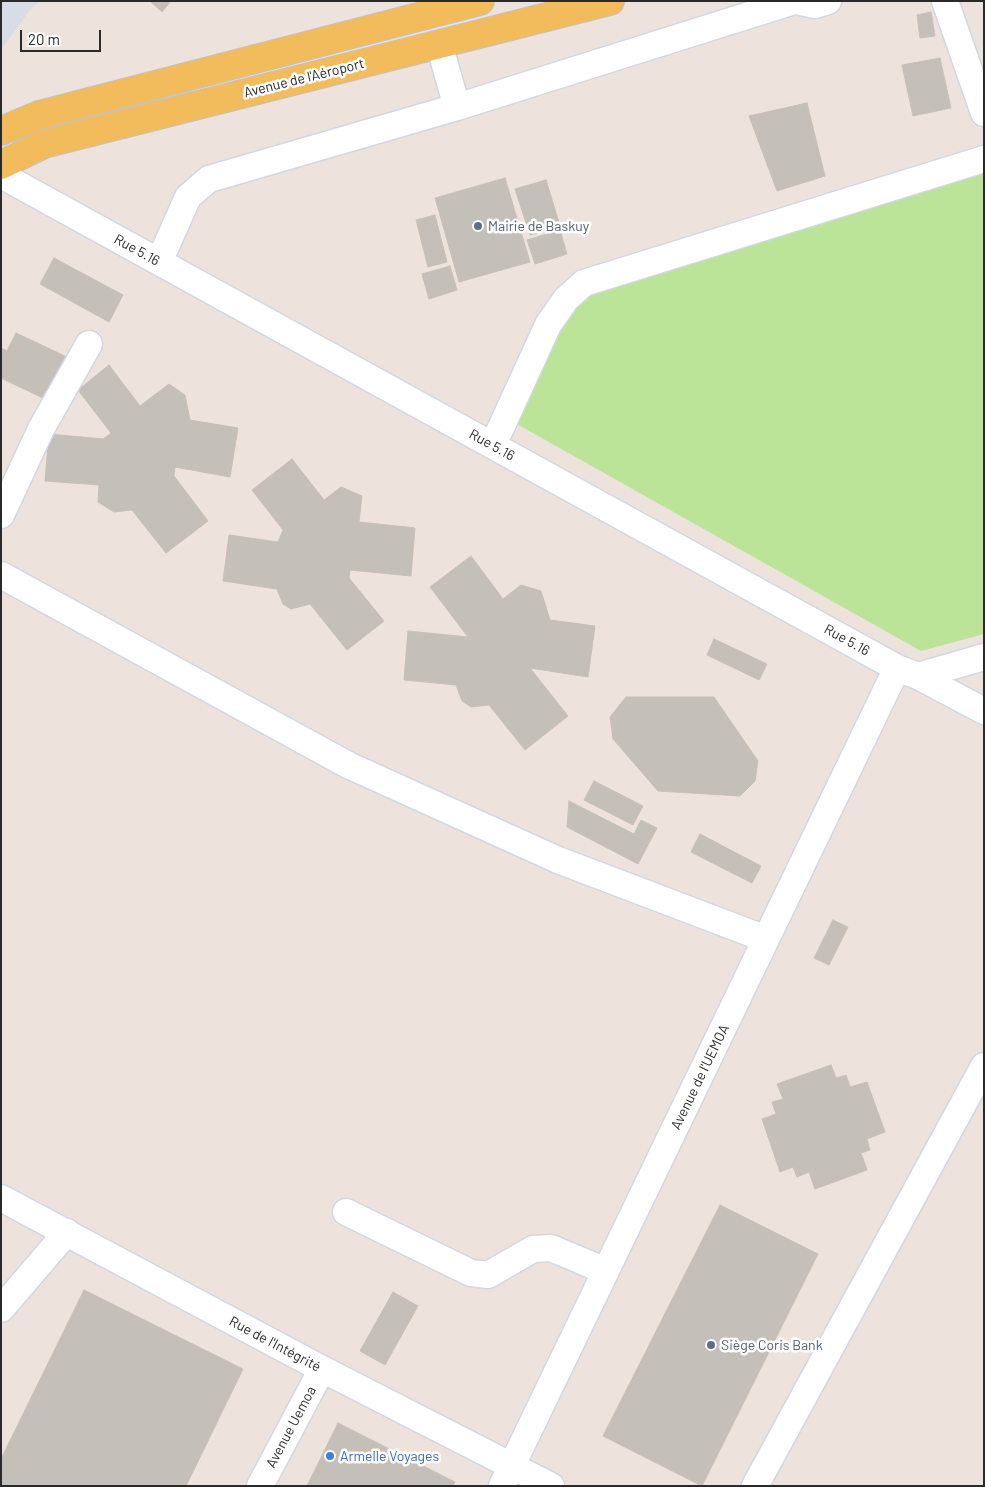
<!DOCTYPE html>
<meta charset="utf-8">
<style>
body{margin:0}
#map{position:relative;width:985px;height:1487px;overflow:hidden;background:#ede3dc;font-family:Barlow,sans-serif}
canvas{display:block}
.frame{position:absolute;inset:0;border:2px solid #2a2a2a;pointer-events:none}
.scale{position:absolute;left:20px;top:30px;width:81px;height:22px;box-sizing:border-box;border:2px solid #2a2a2a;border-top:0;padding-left:6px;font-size:15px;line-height:18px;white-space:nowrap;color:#2a2a2a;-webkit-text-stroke:4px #fff;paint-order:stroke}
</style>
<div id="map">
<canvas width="985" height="1487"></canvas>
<div class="frame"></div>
<div class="scale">20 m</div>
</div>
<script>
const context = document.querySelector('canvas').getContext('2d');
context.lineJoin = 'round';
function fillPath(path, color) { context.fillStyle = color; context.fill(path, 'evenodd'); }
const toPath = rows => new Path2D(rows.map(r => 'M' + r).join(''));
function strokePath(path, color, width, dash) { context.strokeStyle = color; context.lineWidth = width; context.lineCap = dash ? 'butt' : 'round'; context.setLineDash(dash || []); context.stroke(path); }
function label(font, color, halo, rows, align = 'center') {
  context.font = font + ' Barlow,sans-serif'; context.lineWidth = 5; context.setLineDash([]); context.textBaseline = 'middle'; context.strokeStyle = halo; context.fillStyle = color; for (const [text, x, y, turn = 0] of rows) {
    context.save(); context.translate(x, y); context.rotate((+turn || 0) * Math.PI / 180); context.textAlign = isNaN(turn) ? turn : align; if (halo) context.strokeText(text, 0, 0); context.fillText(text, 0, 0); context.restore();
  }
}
fillPath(toPath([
 [1,1,40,1,30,10,1,50]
]), '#d8dce5');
fillPath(toPath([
 [984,173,984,634,921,651,515,423,577,296]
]), '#bbe498');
const building = toPath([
 [150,1,171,1,162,12,150,1],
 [931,12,935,36,920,38,917,15,931,12],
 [940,58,951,108,913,116,902,65,940,58],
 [807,103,825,176,777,191,749,116,807,103],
 [505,178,530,262,459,282,435,198,505,178],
 [546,180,560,226,530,235,515,189,546,180],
 [435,215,447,262,428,267,416,220,435,215],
 [560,230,567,254,535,264,527,240,560,230],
 [54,258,123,295,109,322,40,284,54,258],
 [450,266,457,290,429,299,422,274,450,266],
 [16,333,69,358,49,401,1,378,1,348,7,351,16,333],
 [109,365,140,406,169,384,185,395,190,420,238,428,230,477,175,467,174,476,208,521,166,553,132,510,114,512,98,502,99,485,45,481,49,434,103,439,111,433,78,390,109,365],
 [292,459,324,500,341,487,362,496,359,522,415,528,411,576,350,570,349,578,384,621,347,650,310,604,291,609,283,604,277,589,223,581,229,535,278,542,283,530,252,490,292,459],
 [471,556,503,599,521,585,541,591,550,620,595,626,588,677,530,668,568,716,525,750,489,705,471,707,462,701,456,685,404,680,408,631,468,637,430,587,471,556],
 [714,639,767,664,759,680,707,655,714,639],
 [626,697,714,697,758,761,755,781,740,796,658,791,613,739,610,717,626,697],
 [594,781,643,806,633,825,584,800,594,781],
 [569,801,634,834,641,820,657,828,638,864,567,827,569,801],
 [700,834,761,866,752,883,691,852,700,834],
 [833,920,848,927,829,965,814,958,833,920],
 [831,1065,836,1078,846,1075,850,1087,867,1082,885,1132,867,1139,870,1150,861,1153,867,1170,815,1189,809,1172,797,1177,793,1167,780,1172,762,1119,776,1114,772,1102,783,1099,777,1084,831,1065],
 [720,1205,818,1254,702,1486,603,1436,720,1205],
 [84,1290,243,1369,186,1486,1,1486,1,1459,84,1290],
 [393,1292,418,1306,385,1365,360,1351,393,1292],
 [338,1423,455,1482,453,1486,307,1486,338,1423]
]);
fillPath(building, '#c4bfb8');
strokePath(building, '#c8bfb6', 1);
const minor = toPath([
 [796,1,815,5,828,1],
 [945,1,984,113],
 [439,44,457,107],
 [1,175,897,668,918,676,984,711],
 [159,262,188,197,209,179,457,107,794,1],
 [493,445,548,325,566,299,584,283,984,159],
 [1,515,41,429,89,344],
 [1,575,348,765,558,860,766,939],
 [918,676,984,657],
 [1,1198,322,1369,551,1486],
 [346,1212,471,1273,488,1275,533,1249,551,1248,606,1271],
 [1,1309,67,1232],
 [260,1486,322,1369],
 [502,1486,897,668],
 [755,1486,984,1066]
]);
const major = toPath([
 [1,131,39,115,480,1],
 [1,165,44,144,610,1]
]);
strokePath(minor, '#d1d7e3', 29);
strokePath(major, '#c3c3c3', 30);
strokePath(minor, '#fff', 26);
strokePath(major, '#f2bc5c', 28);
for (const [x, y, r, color] of [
 [478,226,5,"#5c6f8a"],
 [711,1345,5,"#5c6f8a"],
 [330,1456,5,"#3f7fe0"]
]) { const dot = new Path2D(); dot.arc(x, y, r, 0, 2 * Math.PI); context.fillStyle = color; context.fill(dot); strokePath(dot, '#fff', 2); }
label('14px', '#2a2a2a', '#fff', [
 ["Avenue de l'Aéroport",304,78,-14],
 ["Rue 5.16",137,250,29],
 ["Rue 5.16",492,445,29],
 ["Rue 5.16",847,640,29],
 ["Avenue de l'UEMOA",700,1077,-64],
 ["Rue de l'Intégrité",275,1344,28],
 ["Avenue Uemoa",291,1427,-62]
]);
label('14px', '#4e5e75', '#fff', [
 ["Mairie de Baskuy",488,226],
 ["Siège Coris Bank",721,1345]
], 'left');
label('14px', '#366cbe', '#fff', [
 ["Armelle Voyages",340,1456]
], 'left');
</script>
